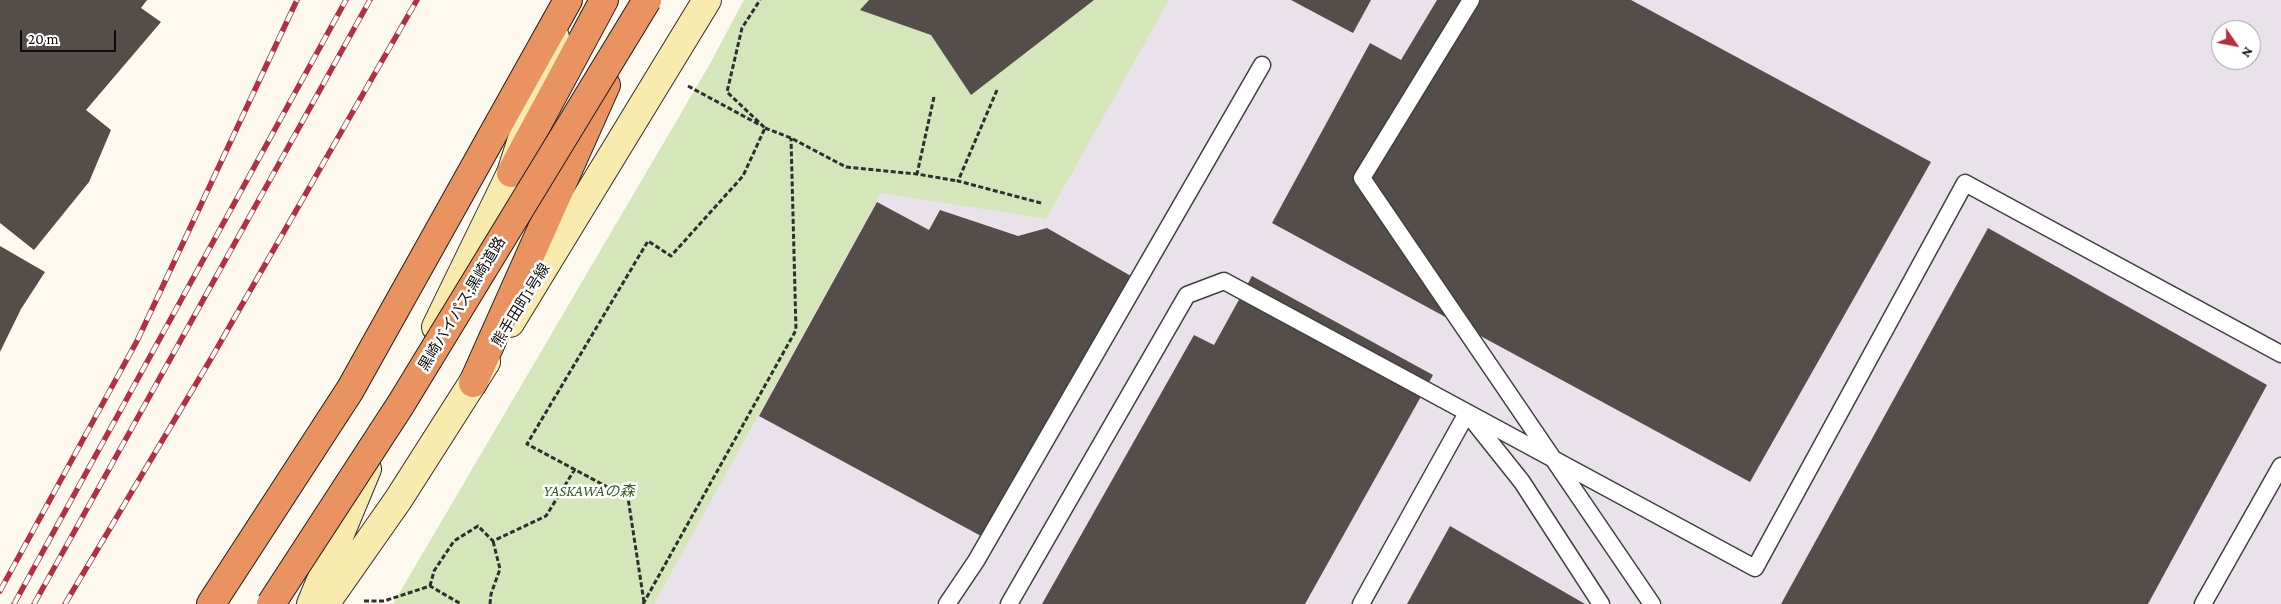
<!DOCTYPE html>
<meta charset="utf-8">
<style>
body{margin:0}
#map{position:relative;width:2281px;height:604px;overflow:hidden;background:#fef9ef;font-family:"Crimson Pro",serif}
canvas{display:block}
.north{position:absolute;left:2211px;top:20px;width:50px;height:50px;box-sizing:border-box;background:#fff;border:1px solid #9e9e9e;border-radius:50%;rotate:123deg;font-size:14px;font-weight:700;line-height:20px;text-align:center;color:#0d0d0d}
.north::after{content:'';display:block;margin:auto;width:18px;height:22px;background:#b32f41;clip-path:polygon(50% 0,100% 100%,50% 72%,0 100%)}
.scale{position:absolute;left:20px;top:30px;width:96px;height:22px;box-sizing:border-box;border:2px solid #0d0d0d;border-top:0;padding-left:6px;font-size:15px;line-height:18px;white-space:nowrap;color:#0d0d0d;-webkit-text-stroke:4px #fff;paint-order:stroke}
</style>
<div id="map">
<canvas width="2281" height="604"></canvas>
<div class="north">N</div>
<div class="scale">20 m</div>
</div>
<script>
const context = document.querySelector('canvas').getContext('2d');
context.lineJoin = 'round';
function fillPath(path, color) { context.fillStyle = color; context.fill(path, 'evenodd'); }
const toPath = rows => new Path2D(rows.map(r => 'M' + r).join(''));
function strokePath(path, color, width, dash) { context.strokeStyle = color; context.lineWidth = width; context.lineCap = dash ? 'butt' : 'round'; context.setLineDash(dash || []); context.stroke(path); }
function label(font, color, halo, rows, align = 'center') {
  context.font = font + ' "Crimson Pro","Noto Sans JP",serif'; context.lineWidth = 5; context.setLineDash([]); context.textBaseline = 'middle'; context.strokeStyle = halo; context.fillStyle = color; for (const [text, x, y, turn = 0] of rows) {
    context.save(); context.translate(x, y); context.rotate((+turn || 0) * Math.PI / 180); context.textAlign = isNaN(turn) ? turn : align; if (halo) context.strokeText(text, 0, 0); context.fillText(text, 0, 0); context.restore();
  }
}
fillPath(toPath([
 [744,0,2281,0,2281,604,393,604,710,64],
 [2221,30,2251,30,2251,60,2221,60]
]), '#e9e2eb');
fillPath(toPath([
 [744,0,1169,0,1046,219,881,193,654,604,393,604,710,64]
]), '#d5e6bb');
fillPath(toPath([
 [0,0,147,0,141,8,161,22,86,110,111,130,89,182,34,250,0,223],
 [869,0,1094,0,971,95,931,35,860,10],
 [1291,0,1371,0,1353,33],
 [1437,0,1631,0,1931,162,1750,482,1272,223,1370,43,1401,60],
 [877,202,929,230,940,210,1018,236,1047,228,1131,276,981,536,759,416],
 [1988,228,2267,385,2148,604,1781,604],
 [0,246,45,272,21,309,0,352],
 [1252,276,1433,375,1305,604,1042,604,1194,335,1214,345],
 [1450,526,1585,604,1407,604]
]), '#554d4a');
const lane = toPath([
 [1471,0,1362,178,1652,604],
 [947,604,976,561,1262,65],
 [1009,604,1187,295,1224,281,1755,568,1965,183,2281,354],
 [1361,604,1467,413,1522,482,1601,604],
 [2203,604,2281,466]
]);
const secondary = toPath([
 [510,323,707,0],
 [436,327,511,173,555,37],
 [311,604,367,469],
 [325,604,398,500,486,362]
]);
const highway = toPath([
 [511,173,604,0],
 [473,383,606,85],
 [211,604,350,390,568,0]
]);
strokePath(lane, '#404040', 19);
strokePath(secondary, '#2f2f2f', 30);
strokePath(highway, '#1e1e1e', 30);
strokePath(toPath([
 [688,86,760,125],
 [997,90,958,181,1041,203],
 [934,97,917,174,958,181],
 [765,128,791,138,846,167,917,174],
 [430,586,434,571,454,541,478,526,493,541,546,516,575,469],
 [364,601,384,601,430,586,461,604],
 [644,602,628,498,527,444,648,241,671,256,743,176,765,128,727,92,742,28,760,0],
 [490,604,491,594,500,569,493,541],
 [643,604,796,330,791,138]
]), '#2f2f2f', 3, [5, 2.5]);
strokePath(lane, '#fff', 16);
strokePath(secondary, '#f9eaae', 28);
strokePath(highway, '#e99361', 28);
const rail = toPath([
 [0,591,137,341,297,0],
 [14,604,346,0],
 [34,604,370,0],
 [65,604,212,357,417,0]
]);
strokePath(rail, '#b32f41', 5.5);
strokePath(rail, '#fff', 4, [11]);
const highwayBridge = toPath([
 [271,604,401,404,647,0]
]);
strokePath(highwayBridge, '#1e1e1e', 30, []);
strokePath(highwayBridge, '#e99361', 28);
label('15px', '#0d0d0d', '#fff', [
 ["黒崎バイパス;黒崎道路",462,304,-59],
 ["熊手田町1号線",521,305,-58]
]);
label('italic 15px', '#356022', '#fff', [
 ["YASKAWAの森",589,491]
]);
</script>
